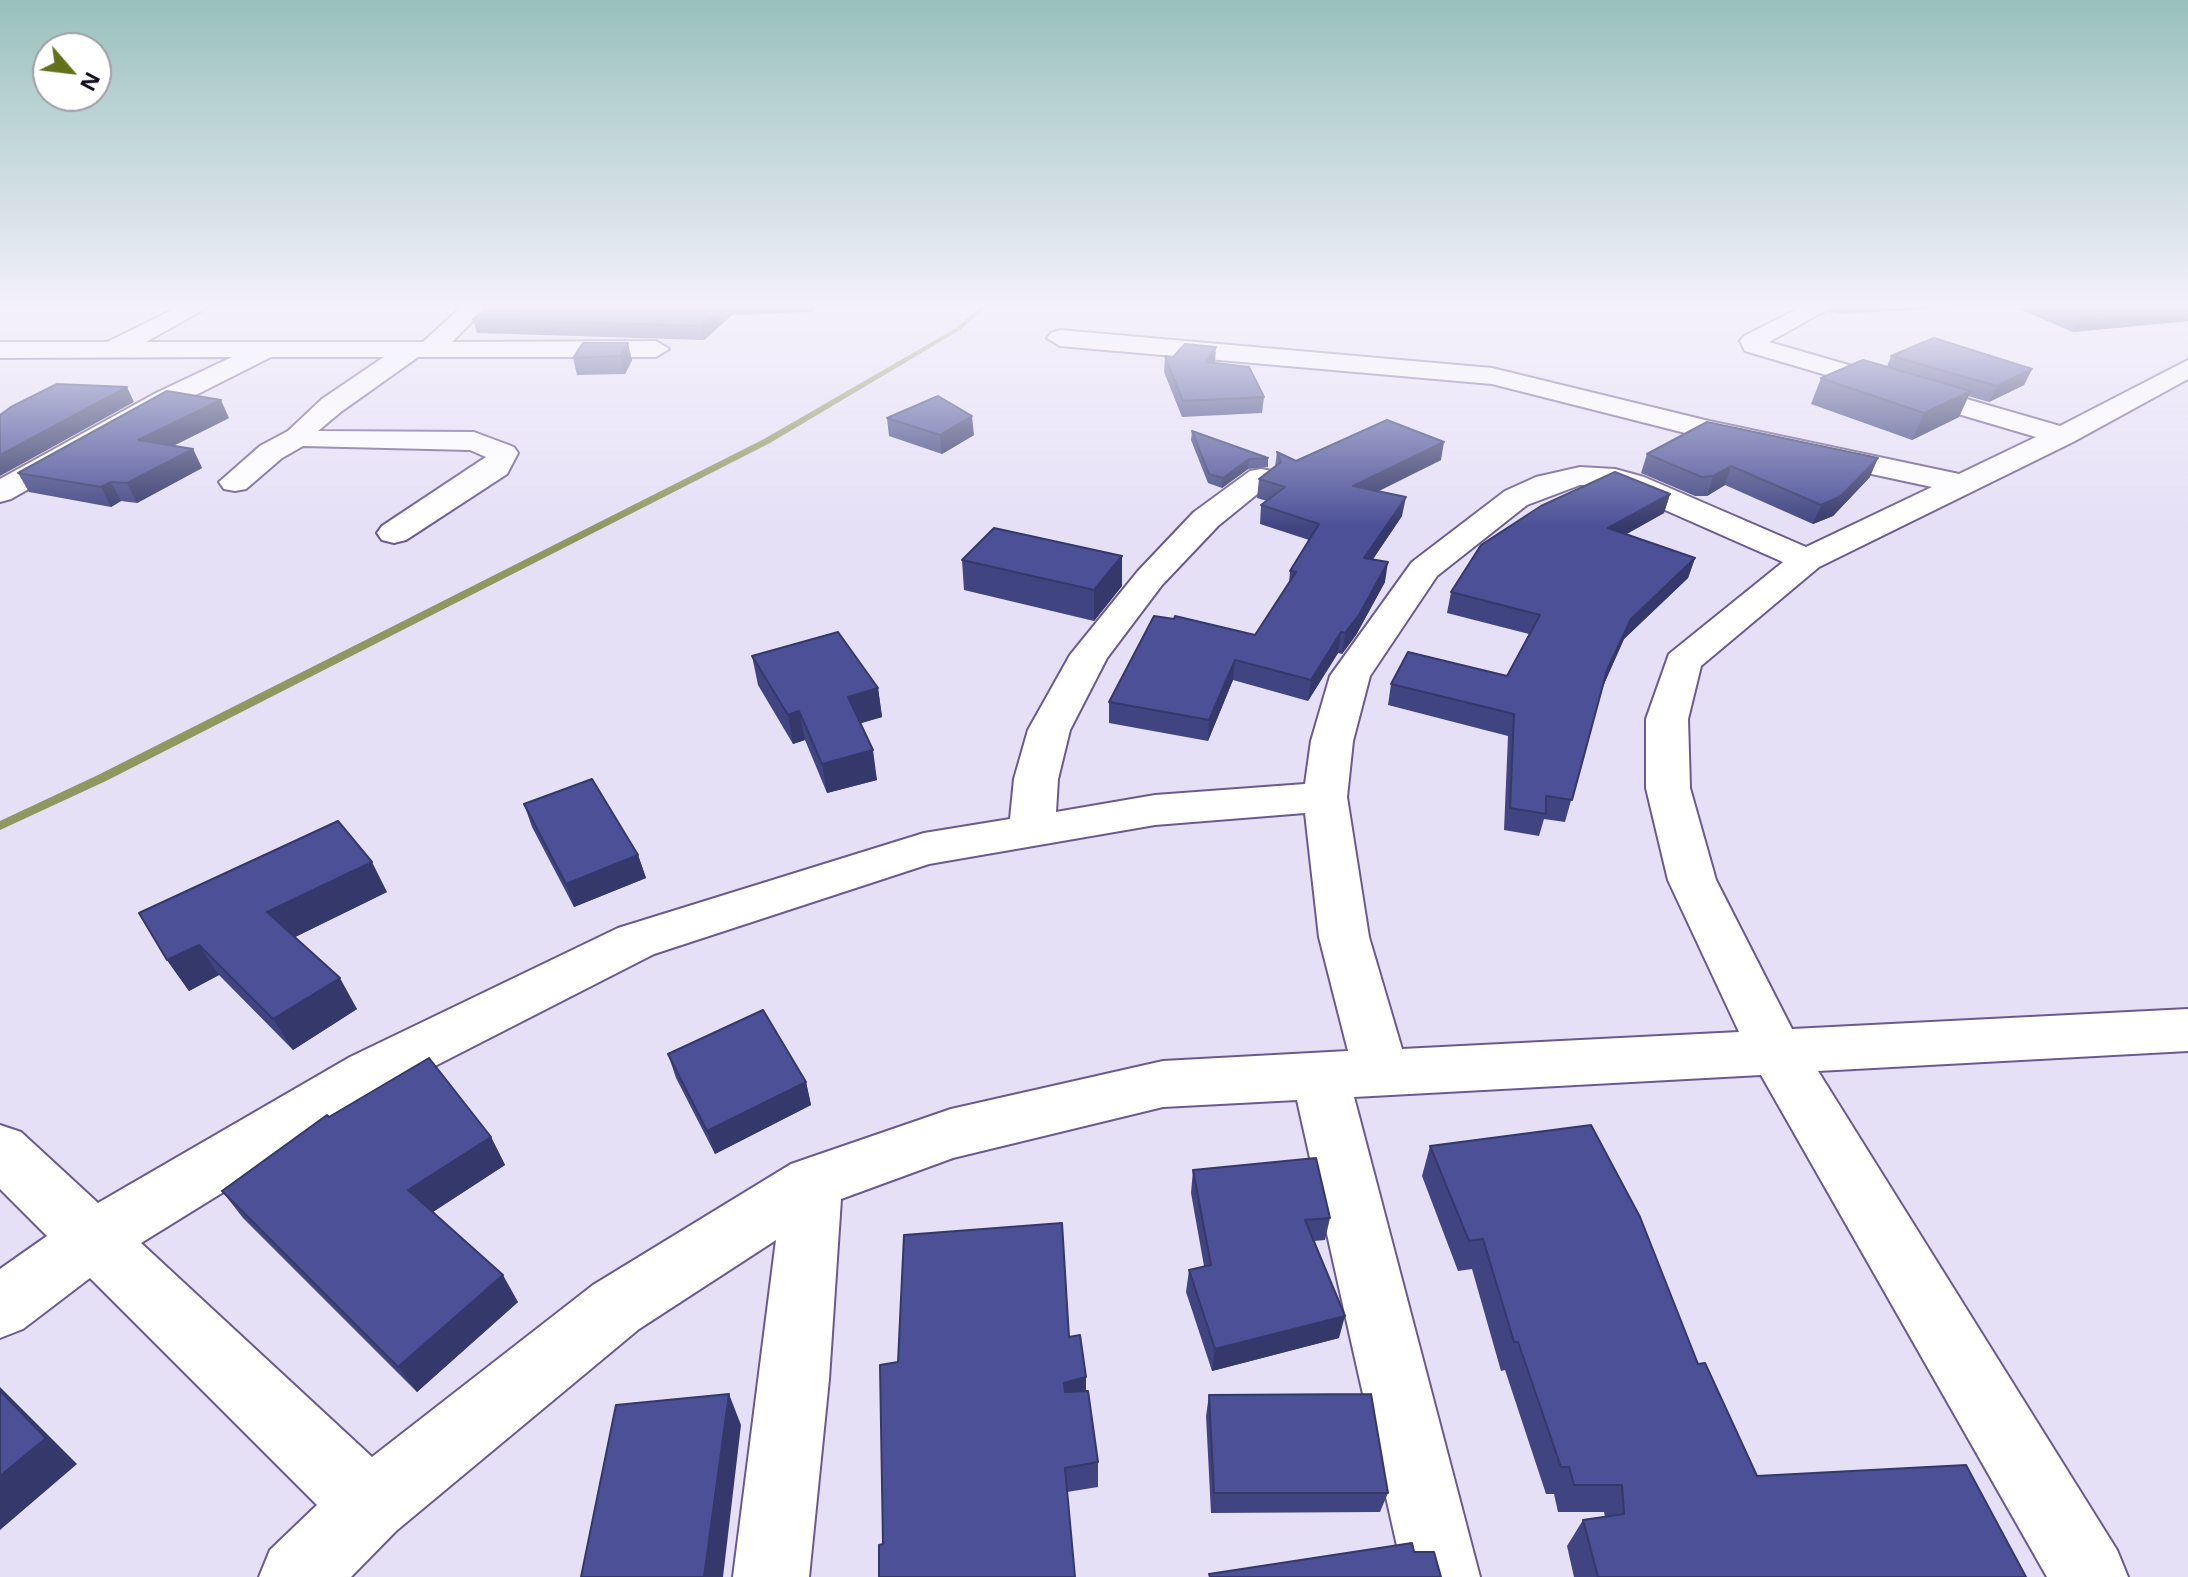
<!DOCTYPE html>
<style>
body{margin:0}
#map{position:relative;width:2188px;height:1577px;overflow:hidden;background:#e6e0f7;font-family:"Open Sans",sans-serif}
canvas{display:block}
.north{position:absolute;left:32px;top:32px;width:80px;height:80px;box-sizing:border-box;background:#fff;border:2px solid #a19ea6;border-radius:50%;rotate:118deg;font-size:22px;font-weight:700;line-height:32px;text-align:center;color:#140d21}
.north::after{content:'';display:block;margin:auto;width:28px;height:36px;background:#63711c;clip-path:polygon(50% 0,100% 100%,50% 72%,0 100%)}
</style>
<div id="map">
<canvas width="2188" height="1577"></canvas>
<div class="north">N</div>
</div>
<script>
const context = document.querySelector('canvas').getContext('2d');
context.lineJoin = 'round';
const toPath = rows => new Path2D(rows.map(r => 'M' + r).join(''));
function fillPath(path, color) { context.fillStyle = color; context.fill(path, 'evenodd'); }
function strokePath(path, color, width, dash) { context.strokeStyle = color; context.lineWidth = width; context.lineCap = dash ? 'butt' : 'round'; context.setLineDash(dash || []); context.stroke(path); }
fillPath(toPath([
 [979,308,985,308,960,330,770,443,106,781,0,830,0,821,98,775,764,439,956,328,979,308]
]), '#8e9860');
const minor = toPath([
 [176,308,206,308,146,342,423,342,460,308,485,308,452,342,656,341,669,349,656,357,418,357,342,411,318,431,474,432,514,447,518,453,507,474,406,540,394,543,382,540,377,533,382,526,486,457,470,450,303,446,282,458,246,489,235,491,224,489,219,482,260,446,288,431,322,399,384,357,271,357,176,405,11,499,0,502,0,479,156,393,232,357,0,358,0,342,107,342,176,308],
 [1799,308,1830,308,1769,342,2060,426,2188,360,2188,379,2073,442,1819,567,1701,666,1688,719,1690,788,1716,880,1792,1029,2188,1009,2188,1051,1818,1071,2117,1550,2128,1577,2047,1577,1761,1075,1354,1097,1480,1577,1404,1577,1297,1100,1163,1107,953,1158,841,1199,829,1379,809,1577,733,1577,776,1240,639,1329,396,1531,351,1577,259,1577,270,1550,317,1505,90,1278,23,1329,0,1338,0,1269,47,1236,0,1189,0,1125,21,1132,98,1203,350,1057,618,928,924,833,1010,819,1014,779,1028,730,1070,655,1138,571,1194,512,1250,471,1261,469,1272,471,1277,478,1218,526,1162,585,1107,658,1070,730,1058,779,1056,812,1155,795,1305,784,1311,741,1330,676,1412,562,1505,491,1536,477,1580,467,1615,469,1644,477,1806,547,1932,487,1709,439,1492,384,1060,346,1047,338,1051,333,1060,330,1492,368,1709,421,1959,474,2036,437,1745,351,1740,341,1744,336,1799,308],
 [1580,485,1603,485,1622,491,1783,562,1669,654,1646,719,1646,788,1668,880,1739,1032,1402,1049,1369,937,1347,797,1353,741,1370,676,1437,576,1527,505,1580,485],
 [1305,813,1319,937,1348,1051,1163,1061,951,1109,791,1164,593,1285,372,1457,141,1243,390,1089,654,954,929,864,1155,825,1305,813]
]);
strokePath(minor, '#6b5a8e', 4);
fillPath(minor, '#fff');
fillPath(toPath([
 [487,308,814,308,812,312,732,315,704,340,477,333,473,319],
 [1831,308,1953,308,1838,314,1829,312],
 [2016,308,2188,308,2188,321,2073,332],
 [583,343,632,360,625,374,577,375,573,358],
 [1165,356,1215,363,1264,397,1262,413,1182,417,1164,372],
 [1891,356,2032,369,2024,385,1989,402,1968,396,1959,417,1912,440,1811,404,1821,378,1887,367],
 [229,418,173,446,193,449,202,468,137,503,121,501,111,507,29,492,18,473],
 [887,418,974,435,942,454,889,436],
 [1192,431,1268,458,1268,467,1248,469,1222,488,1208,483,1191,440],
 [1277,452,1296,461,1441,460,1378,491,1402,516,1373,559,1385,582,1356,635,1342,654,1338,653,1308,701,1233,680,1208,741,1109,723,1109,702,1255,635,1289,583,1290,571,1309,540,1260,524,1261,505,1267,501,1257,498,1259,479,1275,467],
 [1647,454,1870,477,1833,516,1813,524,1725,485,1707,496,1695,496,1641,473],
 [1670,494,1664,513,1626,534,1695,558,1688,578,1624,639,1603,686,1565,822,1544,819,1539,836,1504,830,1508,736,1388,705,1391,684,1507,676,1529,634,1447,613,1451,592],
 [1122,556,1122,586,1094,621,964,590,962,560],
 [752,656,878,688,882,717,860,723,877,780,827,793,805,740,793,744,758,685],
 [524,804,638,855,646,878,574,907,532,827],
 [387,892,295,937,357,1009,293,1050,219,975,189,991,167,960,139,913],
 [668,1054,806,1082,811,1105,715,1154,676,1078],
 [491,1137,505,1165,433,1212,518,1302,417,1392,243,1218,222,1191],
 [1430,1146,1698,1364,1757,1476,2026,1577,1574,1577,1567,1546,1583,1520,1605,1517,1604,1512,1558,1512,1554,1494,1546,1494,1505,1370,1501,1371,1472,1269,1458,1271,1422,1176],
 [1193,1170,1330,1218,1325,1240,1314,1241,1339,1338,1212,1371,1186,1292,1189,1270,1204,1266,1191,1193],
 [1069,1337,1086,1377,1086,1391,1098,1462,1098,1487,1067,1492,883,1544],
 [1209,1395,1388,1493,1380,1512,1211,1513,1206,1416]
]), '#404582');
fillPath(toPath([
 [722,308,730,308,732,315,704,340,701,326],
 [2175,308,2188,308,2188,321,2073,332,2081,316],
 [628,343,632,360,625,374,620,356],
 [1216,347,1215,363,1206,362],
 [2032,369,2024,385,1989,402,1997,386],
 [127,387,134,402,0,476,0,455],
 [1971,391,1959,417,1912,440,1924,413],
 [221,400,229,418,147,459,138,440],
 [972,416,974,435,942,454,940,435],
 [1444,442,1441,460,1351,505,1353,486],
 [193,449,202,468,137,503,127,483],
 [1878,458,1870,477,1833,516,1813,524,1821,505],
 [1249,459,1248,469,1222,488,1223,478],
 [1731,466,1725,485,1707,496,1713,476],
 [111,482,121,501,111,507,101,487],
 [1670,494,1664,513,1602,548,1608,528],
 [1406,497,1402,516,1361,577,1364,558],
 [1122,556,1122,586,1094,621,1094,590],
 [1695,558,1688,578,1624,639,1601,691,1607,670,1631,619],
 [1388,562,1385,582,1356,635,1342,654,1345,633],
 [1341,632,1338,653,1308,701,1311,680],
 [1235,660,1233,680,1208,741,1209,720],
 [878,688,882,717,852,726,848,697],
 [799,711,805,740,793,744,788,715],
 [873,750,877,780,827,793,822,764],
 [638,855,646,878,574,907,566,884],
 [372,862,387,892,285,942,267,912],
 [199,945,219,975,189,991,167,960],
 [340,978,357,1009,293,1050,273,1019],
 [806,1082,811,1105,715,1154,707,1131],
 [491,1137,505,1165,425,1217,408,1190],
 [503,1275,518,1302,417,1392,398,1367],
 [1345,1316,1339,1338,1212,1371,1215,1349],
 [1086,1377,1086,1403,1065,1408,1064,1383],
 [0,1387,77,1464,0,1530],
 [729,1394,741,1425,723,1577,704,1577]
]), '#34386a');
const building = toPath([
 [487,308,722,308,701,326,473,319,487,308],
 [2059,308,2175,308,2081,316,2059,308],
 [1934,338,2032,369,1997,386,1891,356,1934,338],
 [583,343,628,343,620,356,573,358,583,343],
 [1185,344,1216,347,1206,362,1249,367,1264,397,1183,401,1165,356,1173,357,1185,344],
 [1863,360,1971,391,1924,413,1821,378,1863,360],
 [57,384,127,387,0,455,0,415,11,407,57,384],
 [167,391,221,400,138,440,193,449,127,483,111,482,101,487,18,473,167,391],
 [938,396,972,416,940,435,887,418,938,396],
 [1387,420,1444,442,1353,486,1406,497,1364,558,1388,562,1359,615,1345,633,1341,632,1311,680,1235,660,1209,720,1109,702,1154,616,1174,619,1175,616,1255,635,1296,572,1290,571,1319,524,1261,505,1285,487,1259,479,1281,462,1277,452,1296,461,1387,420],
 [1707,422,1878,458,1841,496,1821,505,1731,466,1713,476,1702,477,1647,454,1707,422],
 [1192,431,1268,458,1249,459,1223,478,1209,474,1192,431],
 [1615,472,1670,494,1608,528,1695,558,1631,619,1607,670,1572,800,1546,796,1546,814,1510,808,1514,714,1391,684,1408,652,1507,676,1540,615,1451,592,1481,545,1541,506,1615,472],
 [994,528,1122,556,1094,590,962,560,994,528],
 [838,632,878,688,848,697,873,750,822,764,799,711,788,715,752,656,838,632],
 [592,779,638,855,566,884,524,804,592,779],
 [338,821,372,862,267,912,340,978,273,1019,199,945,167,960,139,913,338,821],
 [763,1010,806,1082,707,1131,668,1054,763,1010],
 [429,1058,491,1137,408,1190,503,1275,398,1367,222,1191,327,1115,329,1117,429,1058],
 [1591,1125,1640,1217,1698,1364,1705,1363,1757,1476,1966,1465,2026,1577,1598,1577,1583,1520,1624,1514,1622,1485,1574,1485,1569,1467,1561,1467,1518,1342,1514,1342,1483,1239,1469,1241,1430,1146,1591,1125],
 [1316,1158,1330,1218,1305,1220,1345,1316,1215,1349,1189,1270,1211,1265,1193,1170,1316,1158],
 [1062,1223,1069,1337,1080,1335,1086,1377,1064,1383,1065,1392,1088,1391,1098,1462,1065,1468,1075,1577,879,1577,879,1545,883,1544,880,1365,898,1362,904,1235,1062,1223],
 [0,1391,46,1438,0,1476,0,1391],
 [729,1394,704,1577,581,1577,616,1405,729,1394],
 [1371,1394,1388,1493,1214,1493,1209,1395,1371,1394],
 [1412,1543,1414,1552,1434,1552,1441,1577,1210,1577,1209,1574,1412,1543]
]);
fillPath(building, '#4b5097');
strokePath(building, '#34386a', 2);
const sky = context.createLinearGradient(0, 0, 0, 528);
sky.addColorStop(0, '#99c1bc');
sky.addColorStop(0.58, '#f4f1fb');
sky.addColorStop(1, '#f4f1fb00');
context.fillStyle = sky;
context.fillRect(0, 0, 2188, 528);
</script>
